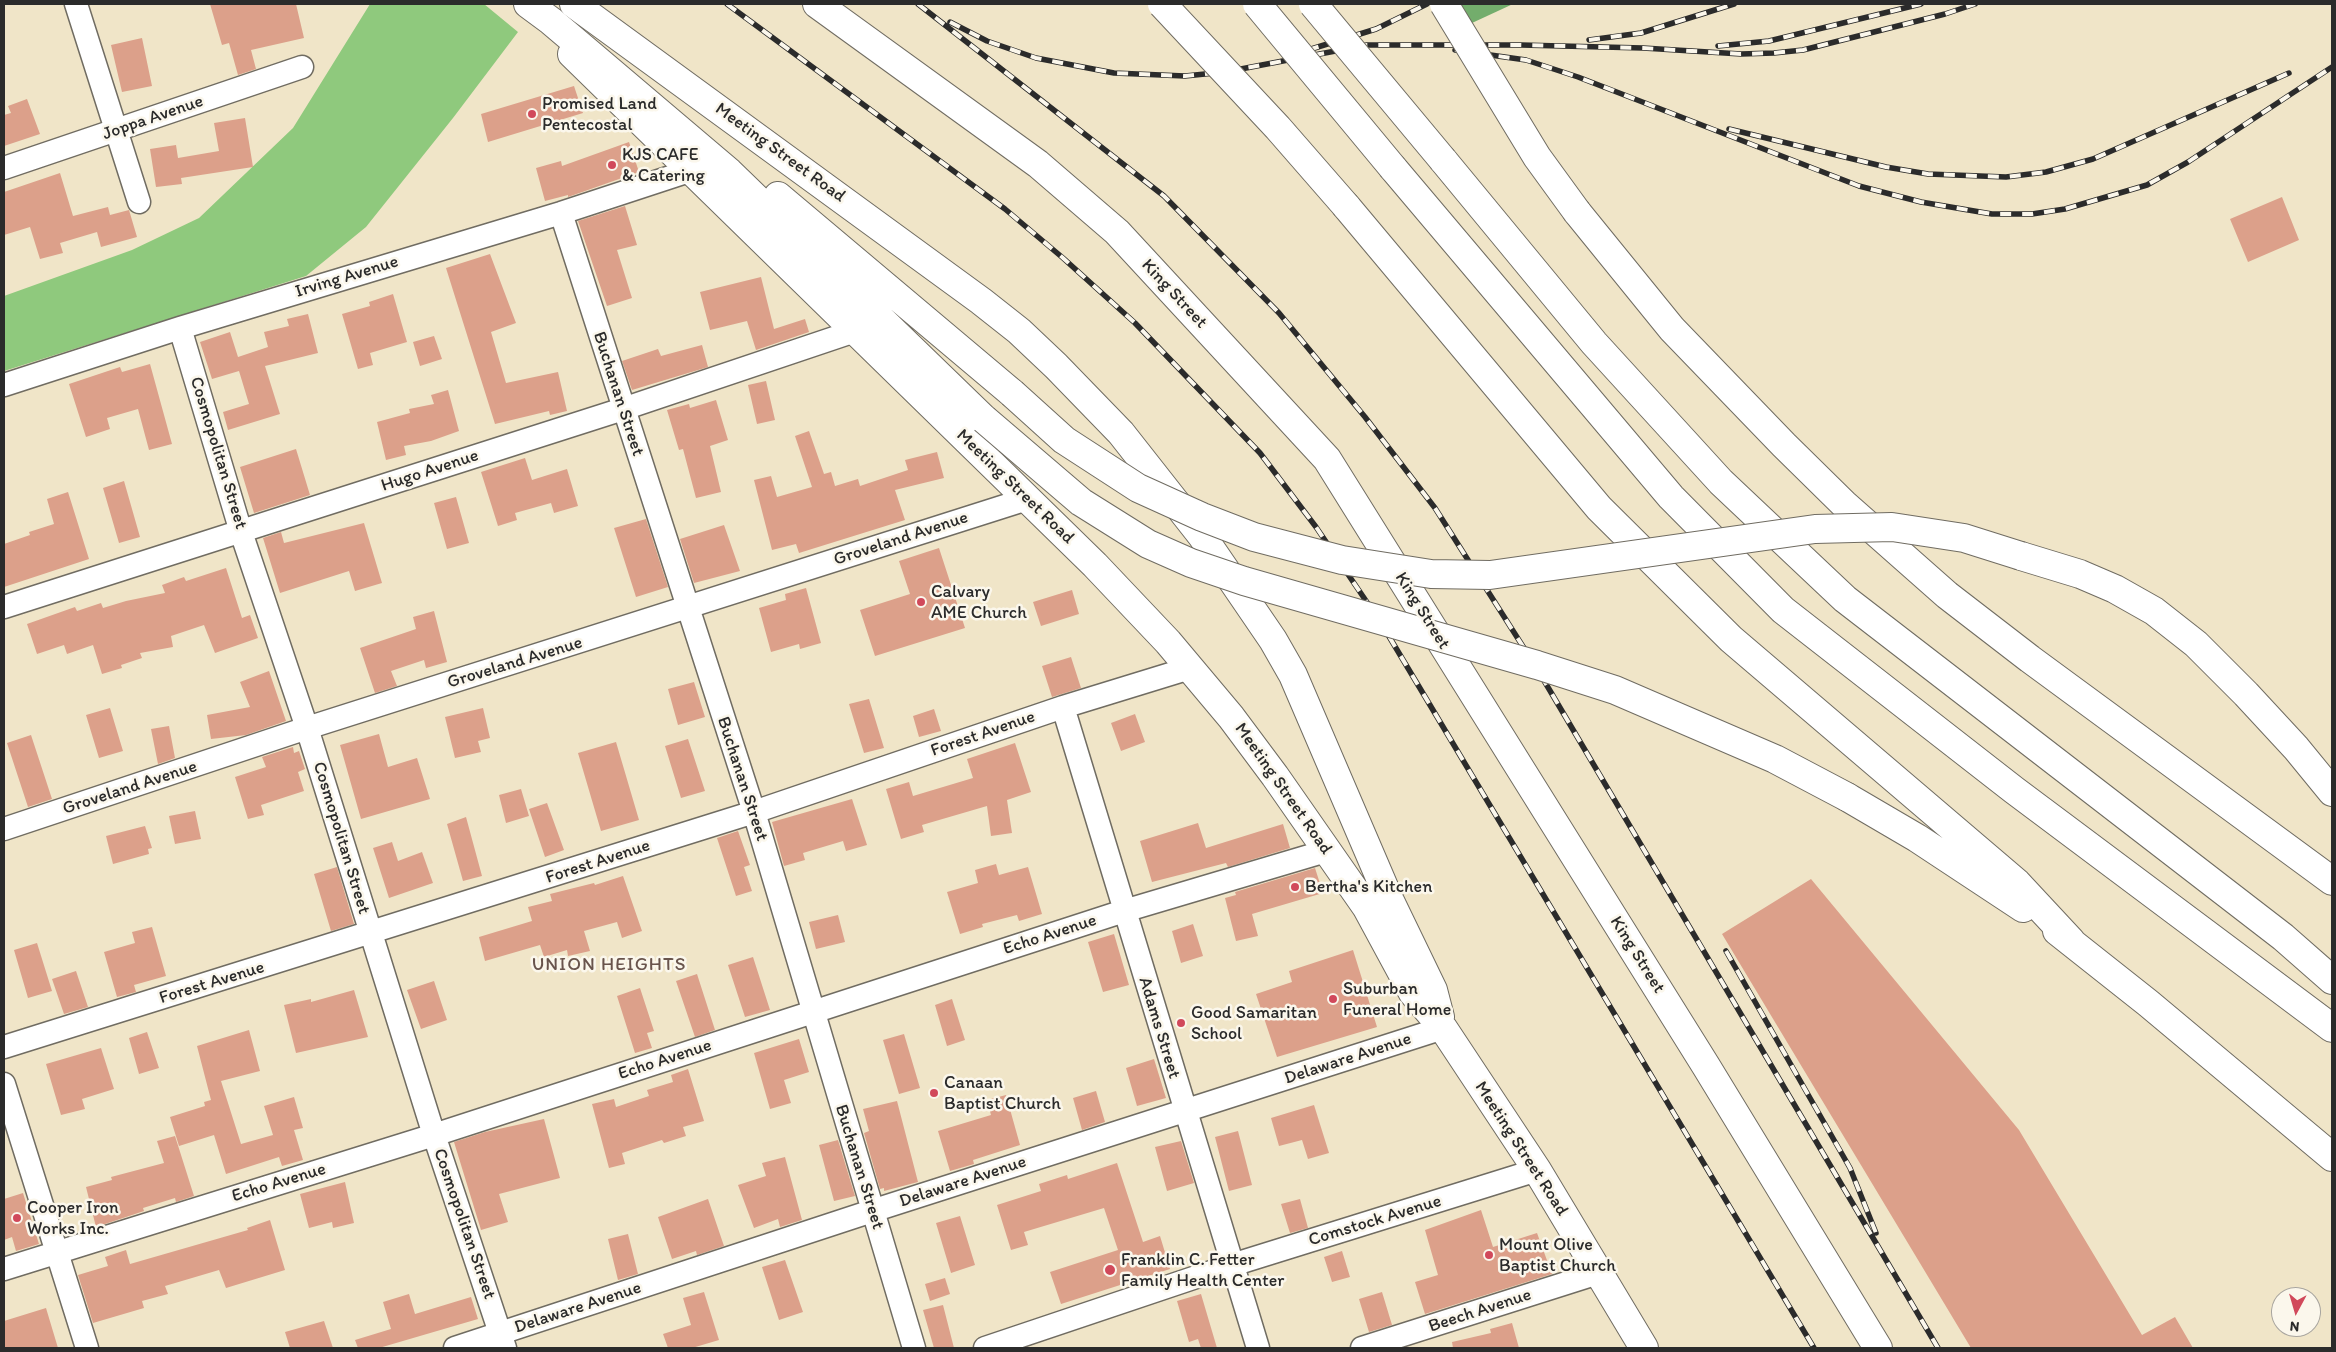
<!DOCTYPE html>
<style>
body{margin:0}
#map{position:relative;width:2336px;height:1352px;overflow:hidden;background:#f0e5c8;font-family:Itim,sans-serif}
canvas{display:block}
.frame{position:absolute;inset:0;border:5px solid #2b2b2b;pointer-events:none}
.north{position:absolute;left:2271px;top:1287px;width:50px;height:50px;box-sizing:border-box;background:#fbf7ec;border:1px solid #a8a59f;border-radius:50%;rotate:186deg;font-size:14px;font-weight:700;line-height:20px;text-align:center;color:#2b2b2b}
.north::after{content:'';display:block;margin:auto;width:18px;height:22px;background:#d1495b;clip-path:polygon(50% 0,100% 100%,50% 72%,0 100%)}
</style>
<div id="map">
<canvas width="2336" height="1352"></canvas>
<div class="frame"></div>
<div class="north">N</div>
</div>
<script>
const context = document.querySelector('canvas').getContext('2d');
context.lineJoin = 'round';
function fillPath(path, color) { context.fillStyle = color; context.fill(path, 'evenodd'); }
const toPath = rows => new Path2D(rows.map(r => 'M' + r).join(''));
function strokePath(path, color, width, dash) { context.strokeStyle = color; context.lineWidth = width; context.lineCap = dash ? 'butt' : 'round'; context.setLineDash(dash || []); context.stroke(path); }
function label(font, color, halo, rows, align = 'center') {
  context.font = font + ' Itim,sans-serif'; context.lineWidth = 5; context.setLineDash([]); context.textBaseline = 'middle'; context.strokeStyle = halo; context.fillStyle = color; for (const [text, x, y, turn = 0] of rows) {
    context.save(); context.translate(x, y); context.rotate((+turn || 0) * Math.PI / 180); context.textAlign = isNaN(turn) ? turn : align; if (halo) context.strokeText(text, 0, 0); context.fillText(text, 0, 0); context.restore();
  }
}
fillPath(toPath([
 [370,4,484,4,518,32,453,118,366,227,306,276,4,371,4,296,132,250,199,218,293,128]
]), '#8fc97d');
fillPath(toPath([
 [1444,4,1513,4,1459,29]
]), '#73ad6c');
fillPath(toPath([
 [210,4,296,4,304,38,251,50,256,69,238,75,229,43,222,45],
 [142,38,152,86,122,92,111,45],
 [574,86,583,113,488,142,481,114],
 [27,99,40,134,4,146,4,115,11,113,8,106],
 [245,118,253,167,181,178,182,184,156,187,150,149,176,145,178,158,219,151,214,123],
 [629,142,639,172,568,197,568,195,545,201,536,168,561,161,562,166],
 [60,173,73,216,108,207,110,215,129,210,137,237,101,247,97,232,60,243,63,253,40,259,30,227,4,235,4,192],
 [2282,197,2299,240,2248,262,2230,219],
 [625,206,637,245,617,250,632,298,607,306,578,221],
 [490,254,516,323,491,332,506,383,558,372,567,411,550,415,549,411,495,424,446,268],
 [761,277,774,329,805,319,809,332,756,350,747,321,710,330,700,292],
 [393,294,407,342,370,353,373,365,358,369,342,314,370,306,369,302],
 [308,314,318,353,265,366,280,414,228,430,223,412,249,404,239,371,212,379,200,342,230,332,238,357,268,347,264,332,289,326,287,319],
 [434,336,442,359,420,366,413,342],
 [702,345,708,367,632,390,622,361,658,349,661,356],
 [150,364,172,444,149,450,138,409,107,418,110,429,86,437,69,384,120,367,122,372],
 [766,381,775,420,757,424,748,385],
 [448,390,459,431,431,441,404,446,406,455,386,460,377,422,410,413,409,409,434,404,431,395],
 [716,400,728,440,710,446,721,492,696,498,683,449,679,450,667,410,689,404,690,408],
 [809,431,824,474,831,472,835,486,858,479,860,486,908,470,905,460,937,452,944,478,895,490,905,520,799,553,796,544,772,550,754,480,771,476,777,497,812,487,795,436],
 [296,449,310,495,254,513,240,467],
 [525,458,532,480,567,469,578,506,554,513,551,503,515,513,517,520,498,526,481,472],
 [124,481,140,537,119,543,103,488],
 [68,492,89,559,4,587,4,544,30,535,29,532,54,524,47,499],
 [456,497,469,543,447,549,434,503],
 [646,519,668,587,636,597,614,528],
 [364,523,382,583,355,591,349,571,280,593,263,538,281,532,284,543],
 [724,525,740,571,694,583,680,539],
 [939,548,965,628,875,656,860,610,910,594,899,561],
 [226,568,242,618,250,615,258,638,215,653,204,625,171,636,173,647,140,653,142,658,121,665,122,668,102,674,93,645,67,654,64,645,37,654,27,624,75,607,77,611,101,603,103,608,126,601,165,593,162,585,184,577,186,581],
 [806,588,821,643,800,649,799,644,771,652,759,608,786,600,785,594],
 [1072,590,1079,614,1041,626,1033,602],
 [434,611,447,662,426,668,424,660,391,671,397,686,375,693,360,648,416,629,413,617],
 [1071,657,1081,688,1052,697,1042,666],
 [269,671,286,721,246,735,211,739,207,715,250,707,240,682],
 [694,682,705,717,678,725,668,689],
 [869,699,884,748,864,753,849,704],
 [110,708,123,751,99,758,86,715],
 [483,708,490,738,478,741,481,752,455,758,445,717],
 [934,709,941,731,919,737,913,716],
 [1135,714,1145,742,1121,751,1111,723],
 [169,726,175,758,158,764,151,729],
 [379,734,388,767,417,758,430,799,361,819,340,745],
 [31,735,52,799,28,807,7,743],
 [688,739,705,791,681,798,665,746],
 [616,742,639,820,601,831,578,753],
 [1015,743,1031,792,1007,800,1012,833,991,836,987,806,922,825,924,832,901,839,886,789,909,782,913,796,973,778,967,759],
 [293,747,294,753,299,751,305,769,298,772,304,791,261,805,264,815,248,819,235,777,266,767,262,757],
 [521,789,529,816,506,823,499,795],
 [852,799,867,845,846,851,843,841,803,853,805,860,784,866,772,822],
 [547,803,564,850,545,857,529,809],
 [195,811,201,839,175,844,169,816],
 [466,817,482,876,463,881,447,824],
 [1198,823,1206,848,1283,824,1290,848,1228,867,1226,863,1152,882,1140,841],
 [145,826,152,848,148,849,149,854,113,864,106,836],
 [738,831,750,865,744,867,752,891,736,896,717,838],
 [392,842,398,861,422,852,433,883,389,898,373,848],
 [996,864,999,875,1028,867,1042,914,1019,921,1017,915,982,924,983,927,960,934,947,892,978,883,975,870],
 [337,867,354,924,331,931,314,874],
 [1315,868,1323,893,1252,914,1258,936,1236,941,1225,898,1236,895,1235,892],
 [623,876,642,931,622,938,617,922,584,931,590,951,568,956,567,950,544,957,540,945,485,961,479,937,532,921,528,907,552,901,550,894,594,883,595,885],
 [1811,879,2019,1130,2142,1335,2175,1317,2193,1348,1971,1348,1722,934],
 [838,915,845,942,816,949,809,922],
 [1193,924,1203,956,1181,963,1172,931],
 [152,927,166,976,134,985,136,992,117,997,104,952,135,943,132,932],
 [1114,934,1129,985,1103,992,1088,942],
 [37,943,52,991,28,998,14,950],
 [1353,950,1377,1027,1277,1057,1256,994,1292,982,1289,971],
 [753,957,770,1010,745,1017,728,965],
 [76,971,88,1007,64,1014,52,979],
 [697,974,715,1030,695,1037,676,981],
 [434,981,447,1020,421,1029,407,990],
 [640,988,654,1031,647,1033,652,1048,635,1053,617,996],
 [354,990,368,1037,296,1053,284,1005,311,999,311,1002],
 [952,999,965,1040,947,1046,935,1005],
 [249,1030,260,1071,221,1081,241,1144,273,1135,264,1106,294,1097,303,1128,294,1130,303,1160,282,1166,279,1157,226,1174,214,1135,179,1146,170,1117,205,1106,204,1102,211,1100,197,1046],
 [147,1032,159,1068,139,1074,129,1038],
 [904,1034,920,1088,899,1094,883,1040],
 [799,1039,809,1072,784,1080,791,1103,770,1109,754,1053],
 [101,1048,114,1089,82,1099,85,1109,61,1115,46,1064],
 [1154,1059,1166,1098,1137,1106,1126,1068],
 [688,1069,704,1121,683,1127,686,1136,664,1143,662,1140,622,1153,625,1164,609,1168,592,1104,614,1099,616,1107,649,1096,647,1090,673,1082,671,1075],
 [1096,1091,1105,1122,1082,1130,1073,1098],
 [1006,1095,1020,1145,973,1160,974,1164,950,1171,938,1131,991,1115,987,1100],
 [897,1101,918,1182,884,1191,884,1188,880,1189,864,1133,869,1131,863,1109],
 [1314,1105,1329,1153,1308,1159,1302,1140,1279,1146,1271,1118],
 [544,1119,560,1178,499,1194,508,1222,481,1230,454,1142,485,1132],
 [1238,1131,1252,1185,1229,1191,1215,1137],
 [175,1136,194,1196,176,1202,175,1198,143,1208,144,1211,96,1227,86,1187,112,1180,111,1177,164,1163,157,1141],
 [838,1140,855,1196,834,1201,819,1145],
 [1181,1141,1194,1183,1167,1191,1155,1147],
 [785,1157,802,1220,780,1227,778,1219,754,1228,738,1185,766,1176,762,1163],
 [1117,1163,1143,1242,1160,1236,1170,1269,1061,1304,1050,1272,1118,1250,1104,1208,1024,1232,1028,1245,1011,1250,997,1205,1041,1191,1039,1184,1067,1175,1068,1179],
 [345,1182,354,1223,333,1228,332,1222,309,1228,300,1194],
 [23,1193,39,1244,16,1251,12,1237,4,1240,4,1199],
 [708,1199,724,1246,697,1255,696,1251,672,1259,658,1217],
 [1300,1199,1308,1228,1290,1233,1281,1204],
 [1481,1210,1493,1247,1537,1233,1552,1274,1425,1314,1415,1282,1438,1275,1425,1230],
 [960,1216,975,1265,951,1273,936,1223],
 [270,1220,285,1270,226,1288,219,1270,165,1286,168,1294,142,1301,144,1308,93,1323,78,1275,108,1266,105,1257,126,1250,130,1264,248,1230,247,1228],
 [628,1234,638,1274,618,1280,608,1239],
 [1342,1251,1350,1277,1332,1282,1324,1257],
 [785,1260,803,1312,779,1320,762,1267],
 [945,1278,950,1294,930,1301,925,1284],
 [704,1292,719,1340,692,1348,668,1348,663,1334,691,1325,683,1298],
 [1382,1292,1392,1325,1369,1332,1359,1299],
 [409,1294,415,1314,471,1297,478,1319,379,1348,358,1348,355,1340,391,1329,383,1302],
 [1201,1294,1217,1348,1201,1348,1198,1339,1189,1342,1177,1301],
 [943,1305,954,1348,934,1348,923,1310],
 [46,1308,58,1348,4,1348,4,1321],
 [324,1321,333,1348,290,1348,285,1332],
 [1512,1323,1519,1348,1453,1348,1452,1342,1491,1333,1490,1329]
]), '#dca08a');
const minor = toPath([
 [76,4,139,202],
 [4,168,302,67],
 [561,213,754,812,914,1348],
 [180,328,241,532,307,728,434,1135,505,1348],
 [4,385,180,328,561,213,692,170],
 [4,607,623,409,855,331],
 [1063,707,1258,1348],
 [4,829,307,728,1027,499],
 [4,1047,754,812,1063,707,1190,668],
 [4,1084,87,1348],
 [4,1269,434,1135,1124,911,1326,851],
 [455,1348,872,1211,1443,1028],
 [985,1348,1232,1265,1537,1170],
 [1362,1348,1598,1273]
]);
const primary = toPath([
 [574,4,981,301,1019,331,1056,366,1121,433,1202,536,1273,640,1293,675,1390,901,1433,990,1440,1017],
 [817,4,1038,164,1117,232,1327,459,1706,1066,1878,1348],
 [572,54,1095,565,1168,642,1231,717,1275,776,1367,908,1413,993,1443,1028,1537,1170,1644,1348]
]);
const motorway = toPath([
 [528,4,551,21,729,172,984,419],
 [1443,160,1594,343,1721,482,1845,599,2283,937,2332,980],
 [1393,168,1671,497,1783,610,2014,790,2332,1028],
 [778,196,1012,393],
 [1346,206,1599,508,1731,639,2017,883,2071,941],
 [1577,212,1672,329,1784,445,1844,504,1947,595,2030,659,2332,881],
 [2021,556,2080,574,2115,589,2154,611,2196,644,2246,694,2296,748,2332,792],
 [1847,797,1917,838,2023,908],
 [2057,931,2148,1003,2332,1157]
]);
strokePath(minor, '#706c62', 25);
strokePath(primary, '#706c62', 30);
strokePath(motorway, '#706c62', 30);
strokePath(minor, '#fff', 22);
strokePath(primary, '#fff', 28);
strokePath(motorway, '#fff', 28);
const rail = toPath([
 [727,4,1005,209,1063,258,1135,323,1260,453,1316,527,1381,623,1814,1348],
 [918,4,1164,196,1279,313,1365,417,1435,508,1536,667,1938,1348],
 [950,22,987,41,1036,58,1114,73,1185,76,1225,72,1367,45,1521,45,1643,48,1741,54,1774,53,1803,50,1945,14,1975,4],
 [1589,40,1641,33,1734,4],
 [1718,46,1769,41,1921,4],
 [1308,50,1376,29,1427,4],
 [1455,50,1526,60,1578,77,1859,186,1921,202,1992,214,2032,214,2065,209,2147,185,2188,162,2332,67],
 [1729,129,1886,167,1928,174,2006,177,2046,172,2093,159,2289,73],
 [1726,951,1850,1168,1876,1233]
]);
strokePath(rail, '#2b2b2b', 5.5);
strokePath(rail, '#fbf7ec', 4, [11]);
const motorwayBridge = toPath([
 [1162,4,1278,128,1346,206],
 [1257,4,1393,168],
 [1313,4,1443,160],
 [1444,4,1537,157,1577,212],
 [1012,393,1064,440,1138,488,1202,517,1254,537,1342,560,1431,574,1490,575,1815,529,1892,527,1964,538,2021,556],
 [984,419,1081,502,1148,544,1191,563,1244,581,1537,665,1615,690,1775,759,1847,797]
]);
strokePath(motorwayBridge, '#706c62', 30, []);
strokePath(motorwayBridge, '#fff', 28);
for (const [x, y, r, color] of [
 [532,114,5,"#d1495b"],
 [612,165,5,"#d1495b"],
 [921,602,5,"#d1495b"],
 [1295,887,5,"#d1495b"],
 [1333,999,5,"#d1495b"],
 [1181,1023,5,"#d1495b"],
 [934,1093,5,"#d1495b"],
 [17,1218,5,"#d1495b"],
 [1489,1255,5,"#d1495b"],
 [1110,1270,6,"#d1495b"]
]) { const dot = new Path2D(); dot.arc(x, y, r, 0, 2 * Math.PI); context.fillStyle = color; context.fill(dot); strokePath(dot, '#fbf7ec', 2); }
label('18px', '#2b2b2b', '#fbf7ec', [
 ["Promised Land",542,104],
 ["Pentecostal",542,125],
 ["KJS CAFE",622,155],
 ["& Catering",622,176],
 ["Calvary",931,592],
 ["AME Church",931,613],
 ["Bertha's Kitchen",1305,887],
 ["Suburban",1343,989],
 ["Funeral Home",1343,1010],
 ["Good Samaritan",1191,1013],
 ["School",1191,1034],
 ["Canaan",944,1083],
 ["Baptist Church",944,1104],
 ["Cooper Iron",27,1208],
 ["Works Inc.",27,1229],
 ["Mount Olive",1499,1245],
 ["Baptist Church",1499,1266],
 ["Franklin C. Fetter",1121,1260],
 ["Family Health Center",1121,1281]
], 'left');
label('18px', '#2b2b2b', '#fbf7ec', [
 ["Joppa Avenue",153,118,-19],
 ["Meeting Street Road",780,153,36],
 ["Irving Avenue",347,277,-17],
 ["King Street",1174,294,47],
 ["Buchanan Street",618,394,72],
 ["Cosmopolitan Street",218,453,73],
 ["Hugo Avenue",430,471,-18],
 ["Meeting Street Road",1015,487,44],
 ["Groveland Avenue",901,539,-18],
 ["King Street",1422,611,58],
 ["Groveland Avenue",515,663,-17],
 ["Forest Avenue",983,734,-19],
 ["Buchanan Street",742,779,72],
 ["Groveland Avenue",130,788,-18],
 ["Meeting Street Road",1283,789,55],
 ["Cosmopolitan Street",341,838,73],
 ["Forest Avenue",598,862,-18],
 ["Echo Avenue",1050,935,-18],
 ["King Street",1637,955,58],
 ["Forest Avenue",212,983,-17],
 ["Adams Street",1159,1028,73],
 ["Delaware Avenue",1348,1059,-18],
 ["Echo Avenue",665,1060,-18],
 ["Meeting Street Road",1521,1149,57],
 ["Buchanan Street",859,1167,73],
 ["Delaware Avenue",963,1182,-18],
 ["Echo Avenue",279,1183,-17],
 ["Comstock Avenue",1375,1221,-17],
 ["Cosmopolitan Street",464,1224,71],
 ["Delaware Avenue",578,1308,-18],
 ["Beech Avenue",1480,1311,-18]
]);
context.letterSpacing = '1px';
label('19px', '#69544c', '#fbf7ec', [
 ["UNION HEIGHTS",609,965]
]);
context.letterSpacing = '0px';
</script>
